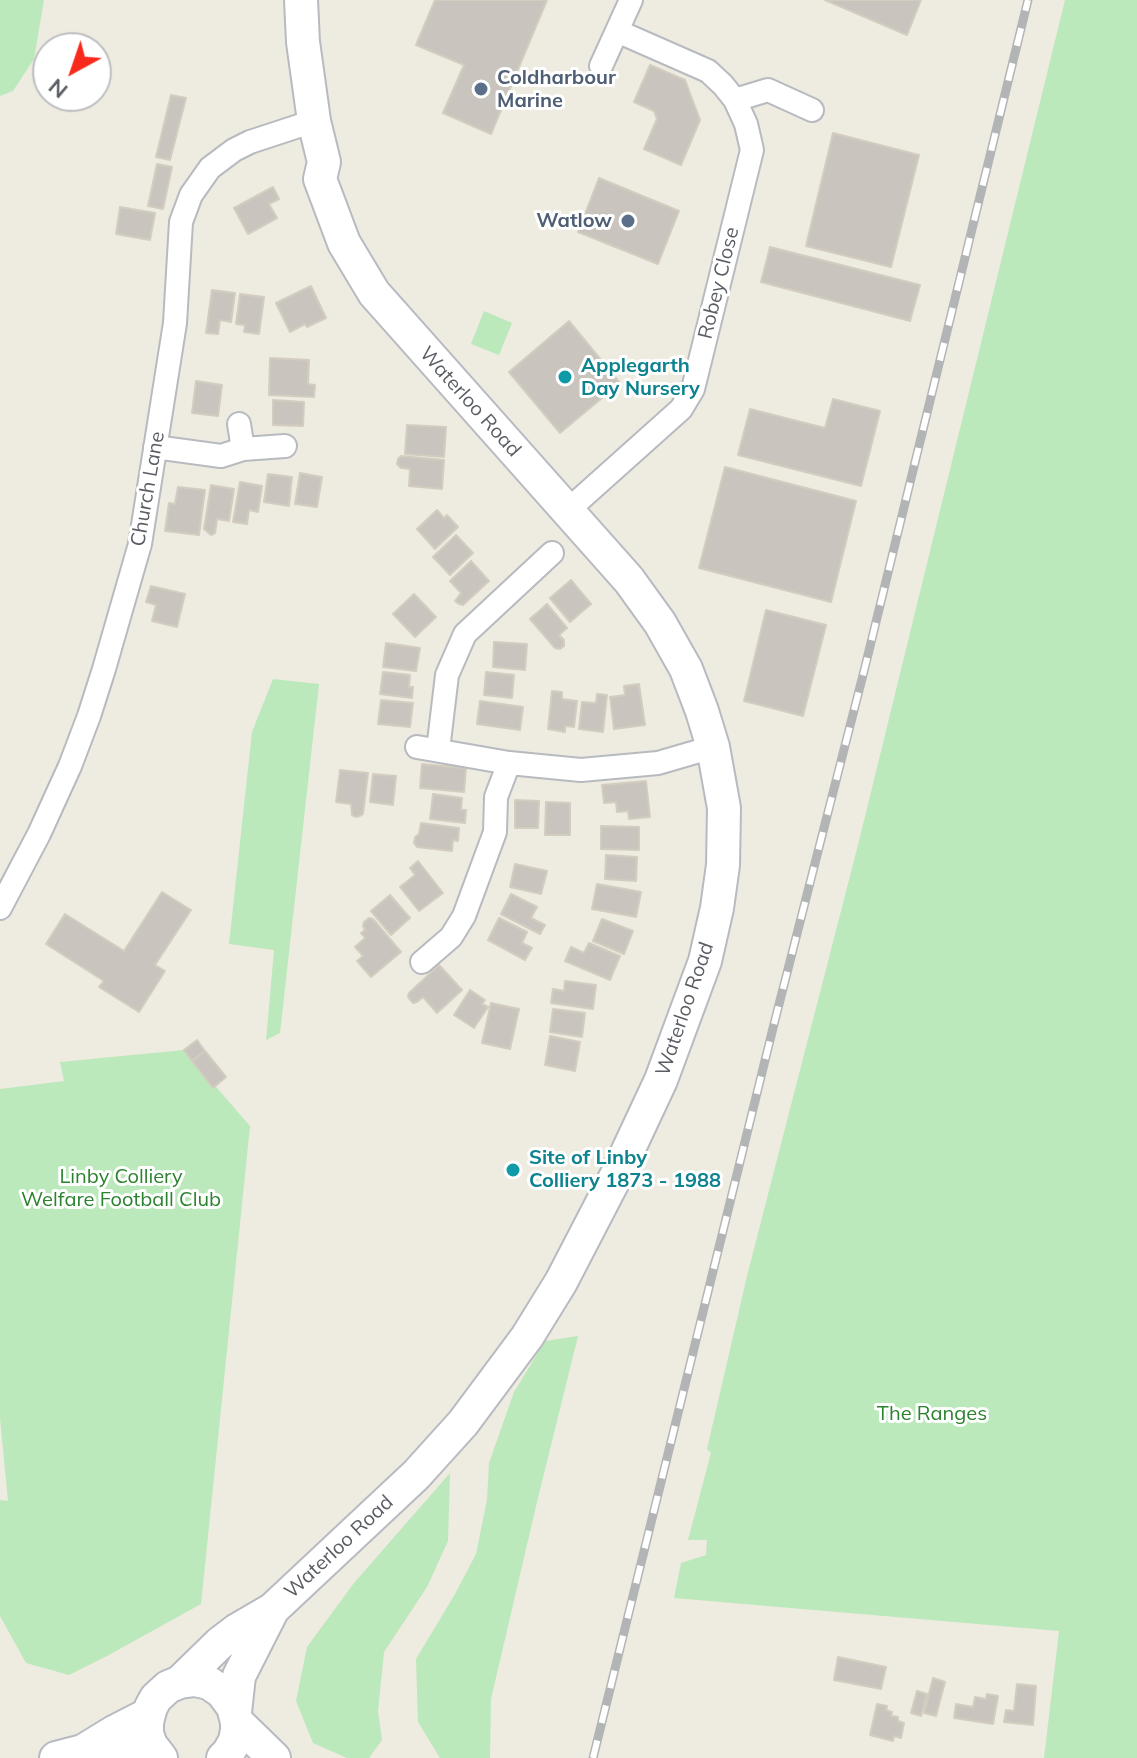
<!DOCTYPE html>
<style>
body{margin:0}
#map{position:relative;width:1137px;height:1758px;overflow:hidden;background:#eeebe1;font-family:Mulish,sans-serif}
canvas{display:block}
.north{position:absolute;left:32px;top:32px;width:80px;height:80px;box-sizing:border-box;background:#fff;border:2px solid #bdbfc1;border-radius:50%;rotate:220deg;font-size:22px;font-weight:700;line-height:32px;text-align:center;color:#5a5e64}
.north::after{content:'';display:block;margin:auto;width:28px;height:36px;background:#f9291c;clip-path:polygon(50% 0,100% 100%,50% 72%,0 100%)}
</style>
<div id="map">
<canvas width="1137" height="1758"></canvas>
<div class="north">N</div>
</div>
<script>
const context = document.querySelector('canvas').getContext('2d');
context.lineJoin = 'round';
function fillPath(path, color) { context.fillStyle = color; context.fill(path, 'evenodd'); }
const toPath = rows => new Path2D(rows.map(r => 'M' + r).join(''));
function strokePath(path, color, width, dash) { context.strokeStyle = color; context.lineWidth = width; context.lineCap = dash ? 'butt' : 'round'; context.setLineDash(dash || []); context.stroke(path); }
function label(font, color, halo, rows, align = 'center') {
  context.font = font + ' Mulish,sans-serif'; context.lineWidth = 6; context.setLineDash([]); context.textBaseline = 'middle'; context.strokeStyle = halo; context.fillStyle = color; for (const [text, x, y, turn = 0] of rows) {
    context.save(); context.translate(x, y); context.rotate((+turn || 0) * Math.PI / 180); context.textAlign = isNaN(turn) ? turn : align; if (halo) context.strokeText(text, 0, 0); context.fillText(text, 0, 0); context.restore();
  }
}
fillPath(toPath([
 [0,0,44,0,34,59,13,91,0,96],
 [1065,0,1137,0,1137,1758,1044,1758,1059,1631,674,1598,681,1563,706,1555,707,1540,688,1540,711,1453,707,1449,747,1276,859,841],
 [484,311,512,323,499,355,471,344],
 [273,679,319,684,280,1033,266,1040,274,950,229,944,252,732],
 [184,1050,250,1126,201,1604,107,1656,69,1675,26,1663,0,1616,0,1500,8,1501,0,1418,0,1089,64,1081,60,1062],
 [578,1336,537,1502,491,1699,490,1758,440,1758,418,1722,416,1659,455,1594,476,1554,487,1500,489,1463,514,1392,545,1341],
 [450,1473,448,1541,427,1587,384,1652,378,1711,382,1740,369,1758,347,1758,313,1743,296,1701,307,1647,354,1583]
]), '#bbe9bb');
const building = toPath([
 [435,0,547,0,491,134,443,113,464,65,416,45,435,0],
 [825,0,921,0,907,35,825,0],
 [650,65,685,80,700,120,681,165,644,149,657,119,654,111,634,102,650,65],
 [171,95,186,98,170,160,156,157,171,95],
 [833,133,919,155,891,267,806,246,833,133],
 [157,164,172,167,163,209,148,206,157,164],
 [599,178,679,211,658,264,578,232,599,178],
 [273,187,279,199,269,204,277,218,248,234,234,208,273,187],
 [120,207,155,213,150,240,116,234,120,207],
 [770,247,920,285,910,321,761,282,770,247],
 [311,286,326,318,307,327,305,324,290,332,276,303,311,286],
 [212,290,235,293,231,322,220,320,218,334,206,333,212,290],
 [240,294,264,297,259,334,244,332,245,325,236,324,240,294],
 [569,321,620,383,560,433,509,372,569,321],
 [270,358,309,360,308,384,315,385,314,397,269,395,270,358],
 [196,381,222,385,218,416,192,413,196,381],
 [833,399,880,411,861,486,738,455,750,409,825,428,833,399],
 [273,400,304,402,303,426,273,425,273,400],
 [407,425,446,427,444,457,405,454,407,425],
 [401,456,444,460,442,489,409,486,410,469,401,468,397,464,398,459,401,456],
 [725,467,856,501,831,602,699,568,725,467],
 [300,473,322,477,317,507,295,504,300,473],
 [268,474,292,477,289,506,264,502,268,474],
 [240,482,262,486,258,512,249,510,247,524,233,522,240,482],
 [211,485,234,489,229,521,217,519,215,533,211,535,204,529,211,485],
 [178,487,205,490,199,535,165,531,169,503,175,504,178,487],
 [437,510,444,518,447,515,458,527,435,549,417,529,437,510],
 [456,535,473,553,450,575,433,557,456,535],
 [471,561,489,581,463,605,459,604,455,601,461,593,450,581,471,561],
 [571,580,591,604,570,622,550,598,571,580],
 [151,586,185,594,177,627,152,621,156,605,146,602,151,586],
 [414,594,436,617,415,637,393,614,414,594],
 [547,604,567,628,559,635,564,640,564,646,560,649,555,648,530,619,547,604],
 [766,610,826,625,803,716,744,701,766,610],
 [494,642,527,644,525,670,493,667,494,642],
 [386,643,420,648,416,671,383,667,386,643],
 [383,672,410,675,409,687,413,687,412,698,380,694,383,672],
 [486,672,514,675,512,698,484,695,486,672],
 [639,684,645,725,614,729,610,697,625,695,624,686,639,684],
 [552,691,562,692,562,699,577,701,574,727,565,726,565,732,548,729,552,691],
 [597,694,607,695,603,732,579,729,582,702,596,703,597,694],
 [381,700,413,703,410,727,378,724,381,700],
 [480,701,523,707,520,730,477,724,480,701],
 [422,764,466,768,464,792,420,788,422,764],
 [340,770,368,773,363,814,360,816,356,817,352,815,351,804,336,802,340,770],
 [373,774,396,776,393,805,370,802,373,774],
 [646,781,650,817,629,819,628,811,617,812,616,802,604,803,602,785,646,781],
 [433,794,462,798,461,810,466,810,465,823,430,819,433,794],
 [515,800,539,801,538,828,515,828,515,800],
 [546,802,570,803,570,835,545,835,546,802],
 [421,823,459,828,458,841,453,840,452,851,417,847,414,843,415,837,419,834,421,823],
 [601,826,639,827,639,850,601,849,601,826],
 [606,855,637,857,636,881,605,879,606,855],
 [418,861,443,893,419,911,400,887,415,875,410,868,418,861],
 [515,864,547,871,541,894,510,887,515,864],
 [597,884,641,892,636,917,592,909,597,884],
 [162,892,191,910,155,965,165,971,139,1012,99,987,104,981,46,944,65,914,124,951,162,892],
 [511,894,537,907,531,918,545,925,540,934,501,914,511,894],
 [390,895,410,918,391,935,371,911,390,895],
 [369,918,373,919,401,952,371,977,357,961,363,956,355,947,365,938,361,933,365,930,363,926,364,922,369,918],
 [499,918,527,932,522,943,532,948,525,960,488,940,499,918],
 [602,919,633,931,624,954,593,941,602,919],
 [589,943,620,956,610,980,565,961,571,947,584,953,589,943],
 [439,965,462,990,437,1013,423,997,417,1002,413,1003,408,997,409,993,439,965],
 [565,981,596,985,593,1009,551,1003,553,989,564,991,565,981],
 [470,990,485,1000,482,1004,488,1007,474,1028,454,1015,470,990],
 [491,1003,519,1009,510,1049,482,1043,491,1003],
 [553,1009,585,1013,582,1037,550,1032,553,1009],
 [550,1036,580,1042,575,1071,545,1065,550,1036],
 [197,1040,205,1051,192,1061,184,1050,197,1040],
 [205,1051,226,1077,213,1088,192,1061,205,1051],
 [838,1657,886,1667,881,1689,834,1680,838,1657],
 [933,1678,945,1682,936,1716,924,1713,933,1678],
 [1017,1684,1036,1686,1033,1725,1004,1722,1006,1710,1014,1711,1017,1684],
 [917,1691,927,1694,921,1716,911,1713,917,1691],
 [987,1694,998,1696,993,1724,954,1718,956,1704,973,1707,975,1697,986,1699,987,1694],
 [877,1704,887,1706,886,1710,892,1712,891,1716,898,1717,898,1721,904,1723,901,1738,894,1736,893,1741,870,1735,877,1704]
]);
fillPath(building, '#c9c5be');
strokePath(building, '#d3cdbf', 2);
const street = toPath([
 [601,66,631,0],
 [735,100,768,90,812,110],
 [239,424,243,449],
 [155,447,221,456,243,449,285,446],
 [567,511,681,409,693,389,752,150,746,124,735,100,723,85,708,71,617,31],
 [417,747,509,763,581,770,658,763,713,747],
 [438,750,447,675,465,634,552,553],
 [0,908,39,834,70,766,89,716,104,669,140,544,175,323,181,222,191,195,210,168,234,150,250,142,314,121],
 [422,962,451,937,464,916,495,832,496,797,509,763]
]);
const secondary = toPath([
 [180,1682,220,1643,237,1630,273,1609,416,1475,463,1423,527,1337,561,1282,617,1174,661,1080,705,961,717,908,723,865,724,808,713,747,702,711,686,669,660,623,629,580,374,293,344,243,320,179,324,162,314,121,303,42,301,0],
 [235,1712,239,1676,273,1609],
 [237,1722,274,1758],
 [83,1751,150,1758],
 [56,1758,83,1751,114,1732,149,1714],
 [161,1758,151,1745,147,1734,147,1722,151,1707,156,1698,168,1687,180,1682,195,1680,209,1683,222,1692,233,1707,237,1722,237,1730,235,1741,228,1753,223,1758]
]);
strokePath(street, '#b7babf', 26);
strokePath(secondary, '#b7bbc1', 36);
strokePath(street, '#fff', 22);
strokePath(secondary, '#fff', 32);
const rail = toPath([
 [593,1758,774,1024,864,671,1028,0]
]);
strokePath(rail, '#b3b4b5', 9);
strokePath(rail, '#fff', 6, [18]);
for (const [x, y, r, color] of [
 [481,89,8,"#5c6f8a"],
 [628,221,8,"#5c6f8a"],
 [565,377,8,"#0f9aa8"],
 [513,1170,8,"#0f9aa8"]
]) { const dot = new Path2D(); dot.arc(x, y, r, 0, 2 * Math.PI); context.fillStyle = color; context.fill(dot); strokePath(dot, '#fff', 3); }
label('bold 20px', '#4e5e75', '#fff', [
 ["Coldharbour",497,78],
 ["Marine",497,101],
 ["Watlow",612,221,"right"]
], 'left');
label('20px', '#5a5e64', '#fff', [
 ["Robey Close",719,283,-76],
 ["Waterloo Road",470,402,48],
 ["Church Lane",148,489,-80],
 ["Waterloo Road",685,1009,-71],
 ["Waterloo Road",339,1547,-43]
]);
label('bold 20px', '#0d838f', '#fff', [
 ["Applegarth",581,366],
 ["Day Nursery",581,389],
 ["Site of Linby",529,1158],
 ["Colliery 1873 - 1988",529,1181]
], 'left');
label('20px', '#2b822e', '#fff', [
 ["Linby Colliery",121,1177],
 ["Welfare Football Club",121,1200],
 ["The Ranges",932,1414]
]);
</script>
